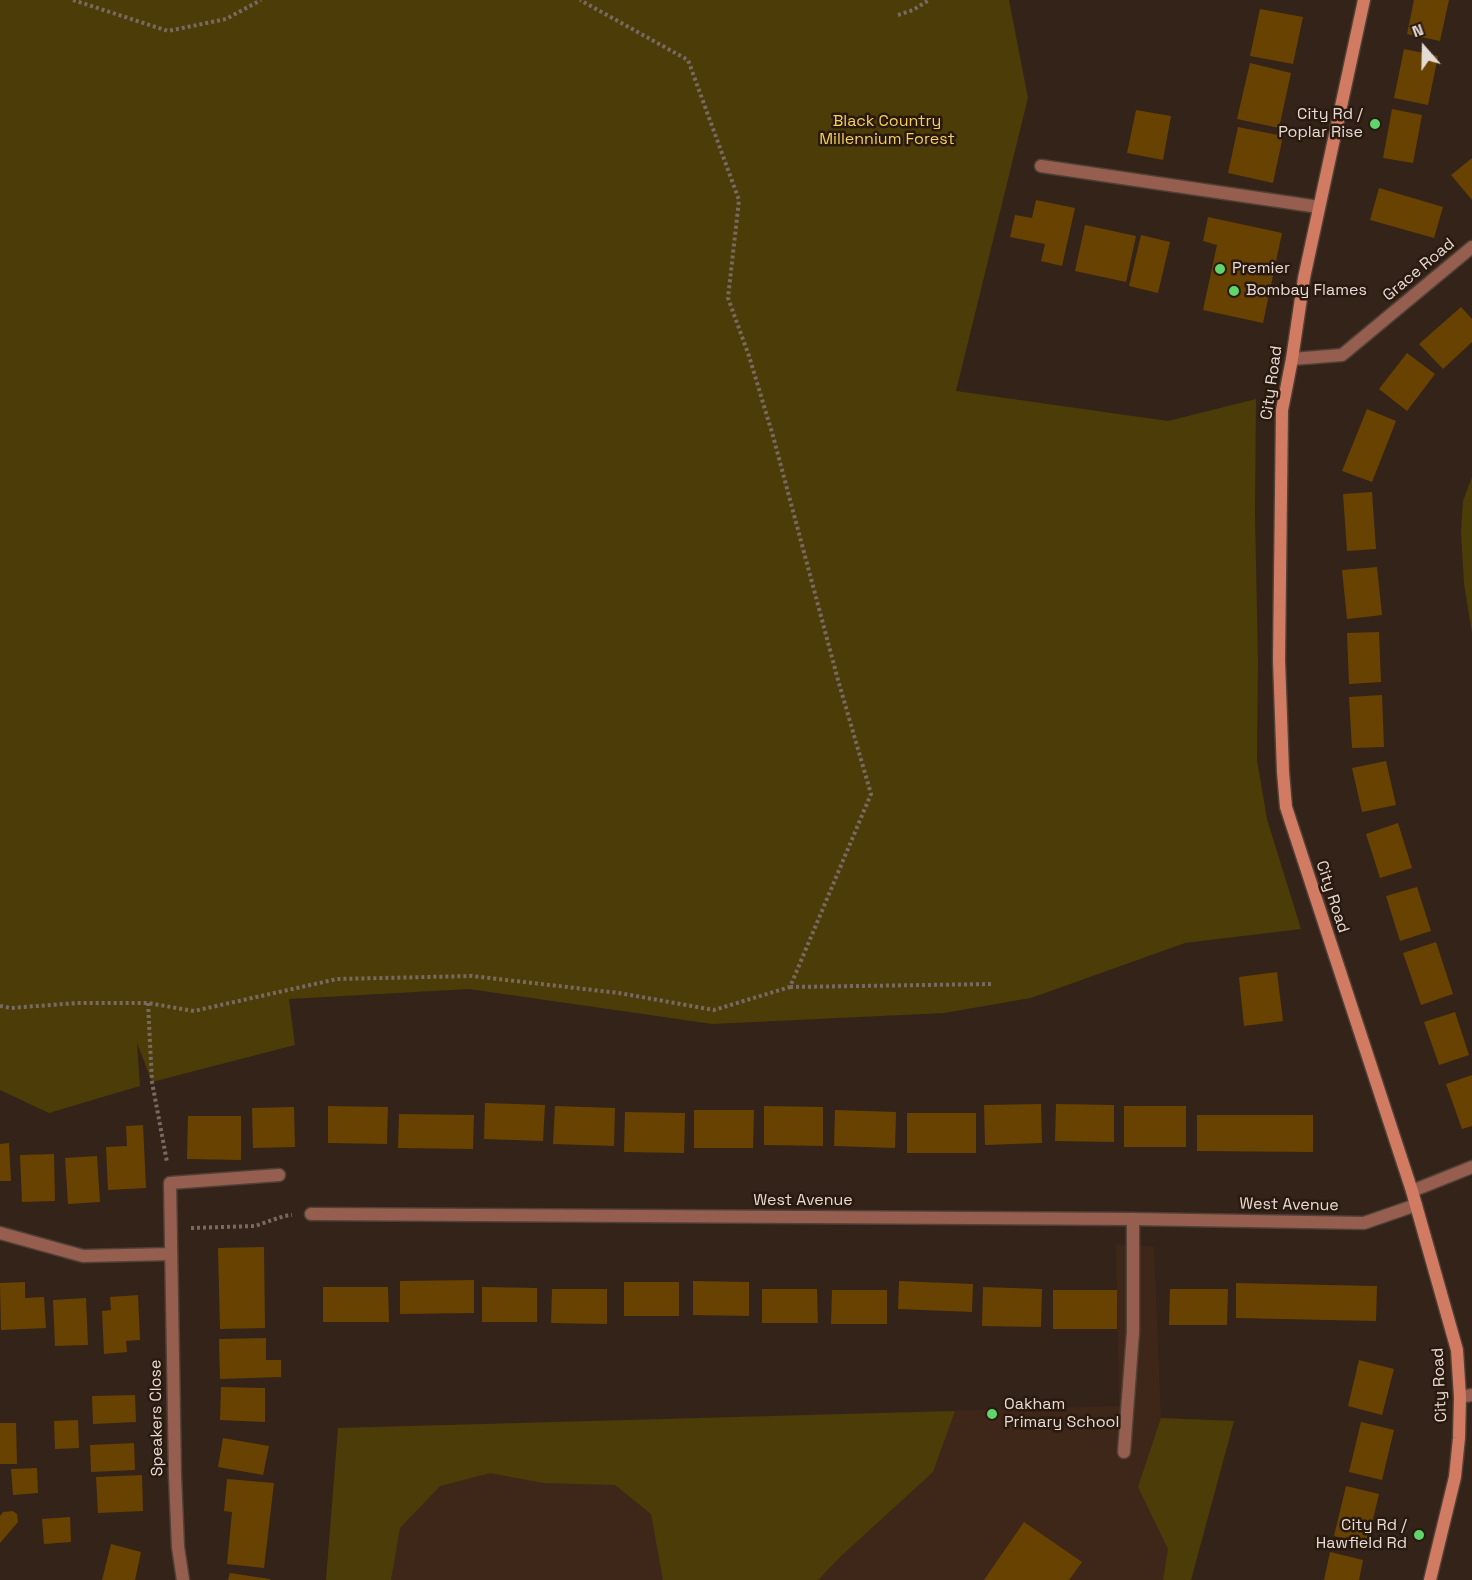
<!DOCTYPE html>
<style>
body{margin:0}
#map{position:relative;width:1472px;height:1580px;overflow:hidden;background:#342318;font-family:"Space Grotesk",sans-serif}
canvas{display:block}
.north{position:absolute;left:1394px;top:18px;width:60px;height:60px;-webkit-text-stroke:4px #29190e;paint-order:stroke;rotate:340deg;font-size:16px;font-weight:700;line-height:24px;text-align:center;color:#e6dbd4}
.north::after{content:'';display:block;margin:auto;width:21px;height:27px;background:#e6dbd4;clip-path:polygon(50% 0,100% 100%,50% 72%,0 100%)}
</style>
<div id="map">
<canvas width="1472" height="1580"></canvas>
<div class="north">N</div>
</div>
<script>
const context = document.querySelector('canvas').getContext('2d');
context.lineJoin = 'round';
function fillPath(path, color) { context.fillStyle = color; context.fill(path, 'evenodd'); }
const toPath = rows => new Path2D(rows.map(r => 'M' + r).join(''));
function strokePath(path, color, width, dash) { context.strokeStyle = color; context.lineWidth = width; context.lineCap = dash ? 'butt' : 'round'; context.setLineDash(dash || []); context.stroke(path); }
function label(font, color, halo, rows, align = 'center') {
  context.font = font + ' "Space Grotesk",sans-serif'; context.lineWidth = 5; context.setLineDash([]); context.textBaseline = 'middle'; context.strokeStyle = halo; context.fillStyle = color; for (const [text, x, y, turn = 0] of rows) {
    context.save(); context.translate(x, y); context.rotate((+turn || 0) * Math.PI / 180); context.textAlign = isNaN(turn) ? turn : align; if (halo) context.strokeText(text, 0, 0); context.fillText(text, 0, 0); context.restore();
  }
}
fillPath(toPath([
 [1116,1244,1154,1247,1161,1418,1234,1421,1191,1580,326,1580,338,1428,1119,1406]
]), '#3e2718');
fillPath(toPath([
 [0,0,1009,0,1028,98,956,391,1168,421,1256,399,1255,514,1258,661,1257,760,1267,819,1301,929,1185,943,1031,998,944,1013,712,1024,469,989,289,999,295,1045,152,1082,137,1043,140,1086,49,1113,0,1090],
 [1472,477,1472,633,1464,584,1461,532,1463,501],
 [955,1411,933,1472,840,1557,818,1580,663,1580,651,1514,615,1485,543,1483,490,1473,440,1486,400,1528,391,1580,326,1580,338,1428],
 [1161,1418,1234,1421,1191,1580,1163,1580,1168,1549,1138,1487]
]), '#4b3c08');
fillPath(toPath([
 [1414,0,1449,0,1440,41,1407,34],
 [1260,9,1303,17,1293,64,1250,56],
 [1404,49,1438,56,1428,105,1394,98],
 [1250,63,1291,73,1279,128,1237,119],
 [1392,109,1422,115,1413,163,1383,158],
 [1136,110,1171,116,1163,160,1127,153],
 [1238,127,1283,136,1273,183,1228,173],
 [1472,158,1472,200,1451,175],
 [1379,188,1443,207,1434,238,1370,220],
 [1036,200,1075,208,1062,266,1041,261,1045,244,1010,237,1015,215,1032,218],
 [1208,217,1282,233,1263,323,1203,310,1217,245,1203,241],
 [1085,225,1136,236,1126,282,1075,271],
 [1141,235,1170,242,1158,293,1129,286],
 [1461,307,1472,319,1472,342,1443,369,1419,344],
 [1407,353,1435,374,1407,411,1379,389],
 [1367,409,1396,421,1372,482,1342,471],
 [1372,492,1376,549,1347,551,1343,494],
 [1377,567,1382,615,1347,619,1342,570],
 [1379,632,1381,682,1349,684,1347,633],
 [1382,695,1384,747,1352,748,1349,697],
 [1386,761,1396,805,1362,812,1352,768],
 [1398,823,1412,868,1380,878,1366,834],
 [1417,887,1431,931,1400,941,1386,896],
 [1436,942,1453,994,1421,1005,1403,953],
 [1277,972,1283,1021,1244,1026,1239,977],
 [1455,1012,1469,1055,1439,1065,1424,1022],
 [1472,1075,1472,1126,1462,1129,1446,1084],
 [485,1103,545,1105,543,1141,484,1139],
 [1041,1104,1042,1143,985,1145,984,1105],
 [1056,1104,1114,1105,1114,1142,1055,1141],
 [328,1106,388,1107,387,1144,328,1143],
 [555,1106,615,1108,614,1146,553,1144],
 [764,1106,823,1107,823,1146,764,1145],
 [1124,1106,1186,1106,1186,1147,1124,1147],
 [294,1107,295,1147,253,1148,252,1108],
 [694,1110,754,1110,753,1148,694,1148],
 [835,1110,896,1112,895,1148,834,1146],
 [625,1112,685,1113,684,1153,624,1152],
 [907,1113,976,1113,976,1153,907,1153],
 [399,1114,474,1115,473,1149,398,1148],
 [1197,1115,1313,1115,1313,1152,1197,1151],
 [188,1116,241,1116,241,1160,187,1159],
 [143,1125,146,1188,108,1190,106,1147,127,1146,126,1126],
 [9,1143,11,1181,0,1181,0,1144],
 [54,1154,55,1201,22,1202,20,1155],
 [97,1156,100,1202,68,1204,65,1158],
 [264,1247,265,1328,220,1329,218,1248],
 [474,1280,474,1313,400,1314,400,1281],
 [693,1281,749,1282,749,1316,693,1315],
 [899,1281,973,1284,972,1312,898,1309],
 [25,1282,25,1298,44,1297,46,1328,1,1330,0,1283],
 [624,1282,679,1282,679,1316,624,1316],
 [1236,1283,1377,1286,1376,1321,1236,1318],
 [323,1287,388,1287,389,1322,323,1322],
 [482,1287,537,1288,537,1322,482,1322],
 [983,1287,1042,1289,1041,1327,982,1326],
 [552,1289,607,1289,607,1324,551,1323],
 [762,1289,817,1289,818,1323,762,1323],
 [1170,1289,1228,1289,1227,1325,1169,1325],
 [832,1290,887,1290,887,1324,831,1324],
 [1053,1290,1117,1290,1117,1329,1053,1329],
 [138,1295,140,1340,126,1341,127,1352,104,1354,102,1311,111,1310,110,1297],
 [86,1298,88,1345,55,1346,53,1300],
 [266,1338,266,1360,281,1360,281,1377,220,1379,219,1339],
 [1359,1360,1394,1369,1382,1415,1348,1406],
 [221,1387,265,1388,265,1422,220,1420],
 [135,1395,136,1422,93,1424,92,1396],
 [78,1420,79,1448,55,1449,54,1421],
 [1361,1422,1394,1430,1382,1480,1349,1472],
 [0,1423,16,1423,17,1464,0,1464],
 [223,1438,269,1446,263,1475,218,1467],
 [134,1443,135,1470,91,1472,90,1445],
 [37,1468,38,1493,13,1495,11,1469],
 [142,1475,143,1511,98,1513,96,1477],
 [227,1479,274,1483,264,1568,227,1564,232,1512,224,1511],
 [1346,1486,1379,1494,1367,1544,1334,1536],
 [13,1511,17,1514,18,1522,0,1543,0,1516,3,1512],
 [70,1517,71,1542,44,1544,42,1519],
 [1024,1522,1082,1562,1069,1580,984,1580],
 [111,1544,141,1552,135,1580,102,1580],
 [1330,1552,1363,1560,1359,1580,1324,1580],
 [230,1573,270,1579,270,1580,228,1580]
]), '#684201');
const lane = toPath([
 [1124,1452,1133,1332,1133,1219]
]);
const street = toPath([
 [1041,166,1319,207],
 [1292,359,1342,355,1472,247],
 [1412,1191,1472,1167],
 [311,1214,1133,1219,1364,1223,1416,1205],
 [0,1233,83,1256,171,1254],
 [1460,1397,1472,1395],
 [183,1580,178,1547,175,1476,170,1183,279,1175]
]);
const secondary = toPath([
 [1364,0,1304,278,1292,359,1282,410,1279,660,1283,772,1286,807,1412,1191,1457,1350,1460,1397,1459,1438,1455,1477,1430,1580]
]);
strokePath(lane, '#504036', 15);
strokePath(street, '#504036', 15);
strokePath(secondary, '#504036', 15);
strokePath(toPath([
 [73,0,168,31,226,19,261,0],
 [898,15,913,10,929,0],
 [790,987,993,984],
 [148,1003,152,1082,167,1162],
 [0,1006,11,1008,77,1003,148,1003,194,1011,337,979,472,976,619,993,714,1010,790,987,871,794,838,680,773,436,749,356,728,298,739,200,688,60,580,0],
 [191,1228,255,1226,284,1216,292,1215]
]), '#796a61', 4, [3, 3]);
strokePath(lane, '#955e4e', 12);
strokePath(street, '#955e4e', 12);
strokePath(secondary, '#d27b63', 12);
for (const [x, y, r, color] of [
 [1375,124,6,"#5fd56b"],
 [1220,269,6,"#5fd56b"],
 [1234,291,6,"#5fd56b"],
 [992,1414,6,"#5fd56b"],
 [1419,1535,6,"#5fd56b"]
]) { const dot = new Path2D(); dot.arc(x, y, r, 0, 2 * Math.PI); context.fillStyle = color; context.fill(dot); strokePath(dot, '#29190e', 2); }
label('16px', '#e6dbd4', '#29190e', [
 ["City Rd /",1363,115,"right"],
 ["Poplar Rise",1363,133,"right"],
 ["Premier",1232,269],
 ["Bombay Flames",1246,291],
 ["Oakham",1004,1405],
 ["Primary School",1004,1423],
 ["City Rd /",1407,1526,"right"],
 ["Hawfield Rd",1407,1544,"right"]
], 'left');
label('16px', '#f5cf5b', '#29190e', [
 ["Black Country",887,122],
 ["Millennium Forest",887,140]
]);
label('16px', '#e6dbd4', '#29190e', [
 ["Grace Road",1419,270,-40],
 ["City Road",1272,383,-82],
 ["City Road",1332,897,72],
 ["West Avenue",803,1201],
 ["West Avenue",1289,1205,1],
 ["City Road",1440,1385,-93],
 ["Speakers Close",157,1418,-91]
]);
</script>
